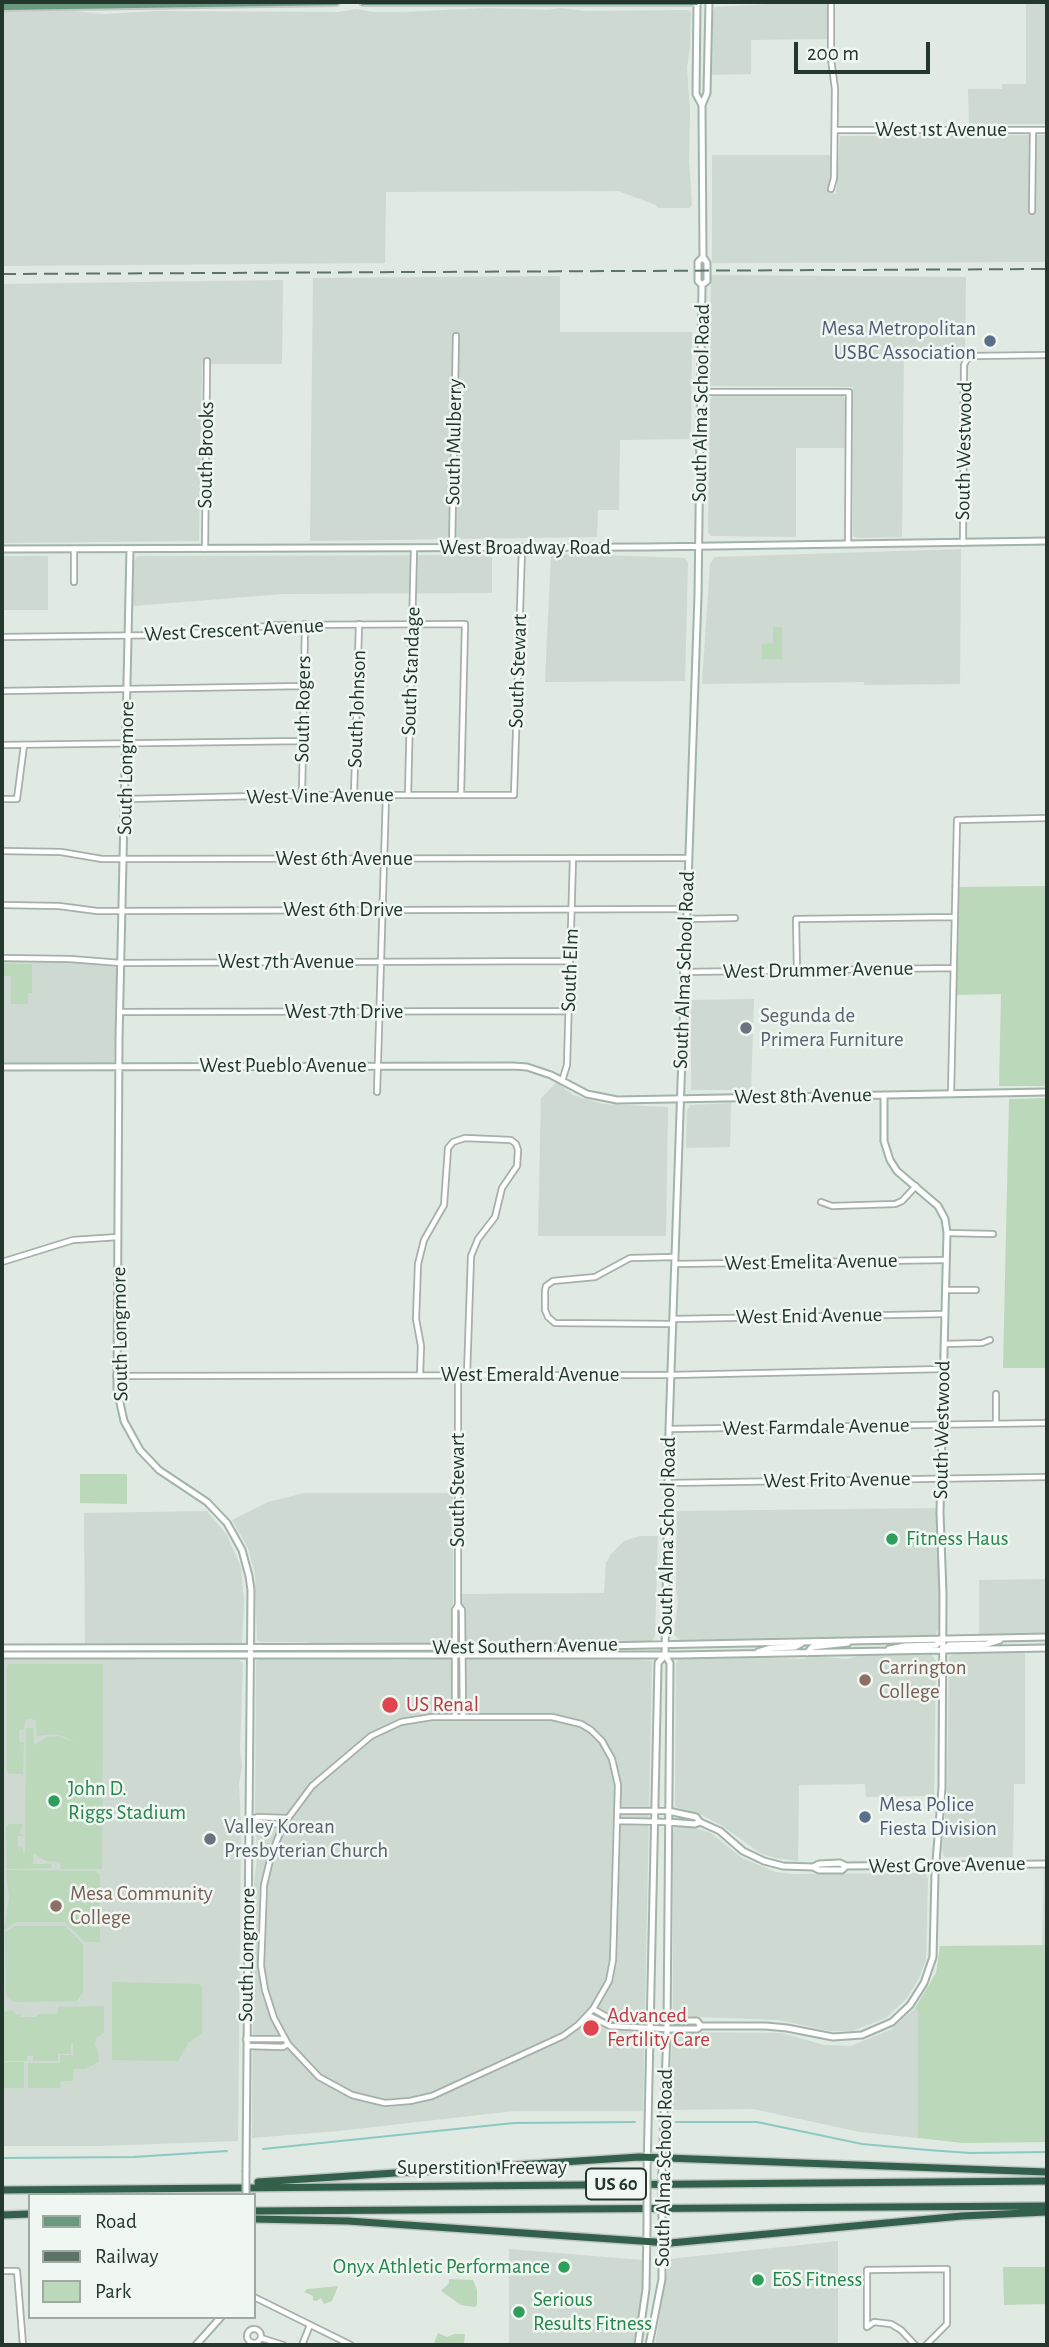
<!DOCTYPE html>
<meta charset="utf-8">
<style>
body{margin:0}
#map{position:relative;width:1049px;height:2347px;overflow:hidden;background:#e0e9e2;font-family:"Alegreya Sans",sans-serif}
canvas{display:block}
.frame{position:absolute;inset:0;border:4px solid #23372c;pointer-events:none}
.legend{position:absolute;left:28px;top:2193px;width:228px;height:126px;box-sizing:border-box;background:#f0f6f1;border:2px solid #9eaaa2;margin:0;padding:9px 12px;list-style:none;font-size:21px;color:#23372c}
.legend li{display:flex;align-items:center;gap:14px;height:35px}
.legend b{width:35px;border:2px solid #9eaaa2}
.scale{position:absolute;left:794px;top:42px;width:136px;height:32px;box-sizing:border-box;border:4px solid #23372c;border-top:0;padding-left:9px;font-size:21px;line-height:24px;white-space:nowrap;color:#23372c;-webkit-text-stroke:5px #f0f6f1;paint-order:stroke}
</style>
<div id="map">
<canvas width="1049" height="2347"></canvas>
<div class="frame"></div>
<ul class="legend">
<li><b style="height:9px;background:#699a80"></b>Road</li>
<li><b style="height:9px;background:#5d7367"></b>Railway</li>
<li><b style="height:19px;background:#bbd8bb"></b>Park</li>
</ul>
<div class="scale">200 m</div>
</div>
<script>
const context = document.querySelector('canvas').getContext('2d');
context.lineJoin = 'round';
function fillPath(path, color) { context.fillStyle = color; context.fill(path, 'evenodd'); }
const toPath = rows => new Path2D(rows.map(r => 'M' + r).join(''));
function strokePath(path, color, width, dash) { context.strokeStyle = color; context.lineWidth = width; context.lineCap = dash ? 'butt' : 'round'; context.setLineDash(dash || []); context.stroke(path); }
function label(font, color, halo, rows, align = 'center') {
  context.font = font + ' "Alegreya Sans",sans-serif'; context.lineWidth = 5; context.setLineDash([]); context.textBaseline = 'middle'; context.strokeStyle = halo; context.fillStyle = color; for (const [text, x, y, turn = 0] of rows) {
    context.save(); context.translate(x, y); context.rotate((+turn || 0) * Math.PI / 180); context.textAlign = isNaN(turn) ? turn : align; if (halo) context.strokeText(text, 0, 0); context.fillText(text, 0, 0); context.restore();
  }
}
fillPath(toPath([
 [802,2,825,2,827,5,827,39,751,40,751,74,712,75,713,12,715,7],
 [1026,2,1047,2,1047,124,969,124,968,89,1002,89,1002,84,1026,84],
 [487,8,548,10,560,8,584,11,688,10,691,12,690,47,687,68,690,110,689,161,692,205,690,208,658,208,656,205,618,191,386,192,385,263,2,266,2,12,72,11,104,14,157,11,338,12,356,9,373,12,403,12],
 [1047,135,1047,262,712,263,712,155,832,155,832,193,836,194,840,136],
 [711,275,966,277,965,349,904,351,902,537,857,538,853,536,853,387,710,386],
 [560,276,560,332,692,332,691,439,620,440,619,510,598,510,597,537,310,541,313,278],
 [283,280,282,364,202,364,199,541,2,543,2,284],
 [838,394,843,396,846,401,845,448,796,448,796,537,711,536,708,532,710,399,713,396],
 [961,549,960,684,864,685,864,682,702,684,710,564,715,557],
 [576,554,685,558,688,563,685,681,545,682,551,555],
 [492,555,492,593,283,594,133,606,134,562,137,556],
 [2,556,48,556,48,610,2,610],
 [2,961,54,961,117,967,114,1062,2,1063],
 [754,999,751,1090,691,1090,691,1000],
 [557,1082,573,1095,603,1104,668,1107,666,1236,538,1236,541,1098],
 [731,1103,730,1147,686,1148,687,1111,690,1105],
 [304,1493,453,1493,453,1642,450,1645,328,1645,305,1642,261,1642,257,1640,255,1574,248,1548,232,1520,268,1502],
 [936,1508,940,1578,939,1628,935,1635,680,1640,674,1635,678,1601,676,1590,677,1511],
 [207,1511,227,1535,241,1567,244,1601,242,1644,85,1645,84,1513],
 [640,1536,658,1536,655,1635,652,1642,615,1640,556,1644,467,1645,463,1642,462,1594,604,1593,606,1563,611,1554,624,1541],
 [1047,1579,1047,1634,979,1635,979,1580],
 [1025,1653,1025,1784,1014,1784,1013,1857,944,1857,942,1849,947,1797,949,1657,954,1654],
 [931,1654,936,1661,934,1796,866,1797,865,1784,799,1785,798,1861,775,1858,760,1853,721,1825,702,1815,675,1807,676,1664,678,1659,766,1657,801,1659,816,1656,846,1659,858,1656],
 [367,1656,398,1660,471,1657,594,1656,652,1661,643,2111,515,2111,338,2131,252,2138,254,1885,257,1856,255,1809,256,1661,261,1657],
 [111,1657,141,1660,239,1660,243,1663,240,1749,242,1766,239,1784,241,1827,238,2141,100,2146,2,2146,2,1658],
 [681,1824,711,1833,742,1858,776,1872,793,1874,925,1873,928,1879,926,1960,919,1978,907,1998,886,2018,852,2031,830,2031,778,2020,673,2016,673,1831,676,1825],
 [1044,1864,1047,1864,1047,1945,1042,1945],
 [915,2008,918,2011,918,2138,860,2132,753,2109,669,2110,672,2037,676,2032,782,2033,824,2045,851,2046,890,2030],
 [838,2241,838,2345,655,2345,669,2259],
 [509,2249,643,2260,643,2280,634,2345,509,2345]
]), '#ced9d1');
fillPath(toPath([
 [773,627,782,627,782,659,762,659,762,644,776,643,773,643],
 [1047,886,1047,1086,999,1086,1001,994,956,995,959,887],
 [2,964,32,964,32,993,28,993,28,1004,11,1004,11,976,2,976],
 [1047,1098,1047,1368,1003,1368,1009,1099],
 [80,1474,127,1474,127,1504,80,1503],
 [9,1664,103,1664,102,1869,61,1869,60,1862,46,1861,33,1853,33,1864,51,1864,52,1868,7,1869,6,1827,9,1824,23,1824,20,1832,23,1836,18,1836,18,1847,23,1848,23,1852,25,1852,26,1728,33,1728,34,1745,47,1737,59,1736,70,1741,79,1748,66,1737,55,1734,37,1736,36,1720,28,1719,25,1721,24,1729,19,1730,19,1742,24,1742,23,1774,9,1774,7,1770,7,1667],
 [6,1870,95,1871,100,1875,100,1942,85,1942,65,1922,16,1922,4,1930,9,1898],
 [15,1926,65,1926,83,1944,83,1992,77,2001,13,2002,6,1994,5,1932],
 [1047,1945,1047,2142,963,2143,918,2138,918,2011,915,2008,936,1973,940,1946],
 [112,1982,200,1984,202,1988,202,2033,188,2043,178,2061,112,2060],
 [104,2006,104,2033,96,2038,95,2045,98,2050,99,2062,85,2069,73,2069,73,2081,61,2081,60,2088,28,2088,28,2063,60,2063,60,2055,73,2055,73,2043,77,2042,71,2043,71,2054,58,2054,58,2061,33,2061,33,2056,27,2056,27,2061,2,2061,2,2010,4,2012,12,2010,16,2015,20,2014,21,2017,36,2017,39,2014,57,2014,58,2007],
 [2,2062,24,2062,24,2088,2,2088],
 [1003,2267,1047,2267,1047,2304,1004,2305],
 [449,2279,473,2280,477,2290,477,2304,475,2307,461,2305,441,2291,449,2283],
 [338,2286,332,2301,324,2304,321,2298,316,2301,313,2300,313,2296,304,2292,307,2289],
 [438,2333,447,2337,454,2334,465,2334,464,2345,433,2345]
]), '#bbd8bb');
strokePath(toPath([
 [676,2122,757,2122,862,2144,928,2150,970,2153,1047,2152],
 [263,2149,514,2123,635,2122],
 [2,2158,133,2157,227,2151]
]), '#8ec9c1', 2);
const street = toPath([
 [835,130,1047,130],
 [831,189,834,178,835,89,831,59,831,2],
 [1032,211,1033,130],
 [701,392,849,392,848,544],
 [963,543,964,365,967,359,973,356,1047,355],
 [452,548,456,336],
 [205,549,207,361],
 [74,582,74,549],
 [2,637,171,635,279,625,465,624,461,794],
 [2,691,304,686],
 [2,745,302,741],
 [302,795,305,624],
 [354,795,359,624],
 [408,795,414,548],
 [2,799,17,799,24,745],
 [126,799,302,795,514,795,522,548],
 [2,851,61,852,102,859,687,858],
 [2,905,59,906,97,911,122,911,685,909],
 [686,919,735,918],
 [2,958,70,959,121,963,570,961],
 [797,970,796,919,954,917],
 [683,972,954,968],
 [120,1012,568,1011],
 [562,1081,567,1065,573,858],
 [377,1092,386,795],
 [951,1094,957,820,1047,818],
 [821,1202,832,1206,895,1204,902,1201,916,1186],
 [947,1233,993,1234],
 [2,1262,73,1240,118,1237],
 [675,1264,946,1260],
 [946,1290,976,1290],
 [673,1319,945,1314],
 [672,1324,555,1323,548,1317,545,1310,545,1291,546,1286,553,1281,595,1277,630,1258,675,1257],
 [944,1344,982,1343,990,1340],
 [420,1375,421,1346,416,1319,418,1264,424,1240,444,1205,448,1148,453,1142,465,1138,511,1140,516,1144,518,1150,517,1166,502,1188,495,1217,478,1239,471,1256,467,1375],
 [116,1376,671,1375,944,1369],
 [996,1394,996,1424],
 [669,1429,1047,1423],
 [668,1483,1047,1477],
 [458,1605,462,1610,463,1716],
 [455,1716,455,1610,458,1605,458,1375],
 [432,1717,552,1717,581,1724,591,1730,602,1741,612,1759,618,1785,613,1960,609,1981,593,2009,578,2025,563,2036,432,2096,410,2101,385,2103,352,2095,319,2077,288,2044,274,2018,265,1990,261,1966,264,1885,271,1856,283,1825,312,1786,371,1736,401,1722,432,1717],
 [617,1811,668,1811],
 [249,1821,257,1817,287,1818],
 [249,1821,283,1825],
 [617,1821,667,1822],
 [593,2009,607,2017,617,2020,667,2021],
 [588,2015,610,2026,667,2029],
 [246,2039,285,2039],
 [247,2046,283,2047,288,2044],
 [2,2271,17,2271,23,2345],
 [254,2297,351,2345],
 [867,2327,867,2270,947,2269,947,2324,926,2345],
 [867,2327,874,2322,891,2324,901,2330,915,2345],
 '247 2336a7 7 0 1 1 14 0a7 7 0 1 1-14 0Z',
 [261,2338,283,2345],
 [302,2345,310,2325]
]);
const secondary = toPath([
 [697,2,696,94,702,105],
 [702,285,698,281,698,262,703,257],
 [2,549,648,547,1047,541],
 [130,549,119,1038,117,1389,124,1421,140,1450,159,1470,207,1502,227,1523,242,1550,249,1576,251,1590,246,2170],
 [2,1067,513,1066,527,1067,551,1075,587,1094,617,1100,1047,1092],
 [2,1648,549,1647,1047,1637],
 [889,1649,905,1646,936,1645,943,1639],
 [943,1650,949,1645,987,1644,1000,1640],
 [758,1652,771,1648,795,1647,802,1643],
 [807,1653,812,1647,848,1643],
 [2,1655,679,1655,1047,1648],
 [668,1811,696,1817,700,1822,720,1831,743,1851,764,1861,783,1866,813,1867,819,1870,842,1870,846,1866],
 [667,1822,695,1824,700,1822],
 [813,1867,819,1864,840,1863,846,1866,1047,1864],
 [667,2021,697,2021,701,2026],
 [667,2029,697,2029,701,2026,766,2026,787,2028,833,2037,862,2035,892,2022,910,2005,924,1983,933,1957,935,1874,942,1788,943,1594,940,1512,947,1233,945,1219,938,1206,897,1171,890,1160,884,1141,884,1095],
 [647,2172,658,1663,665,1655],
 [662,2172,667,2029,670,1663,665,1655,669,1429,698,595,702,285,707,281,707,263,703,257,702,105,707,93,709,2],
 [196,2345,221,2317],
 [638,2345,646,2289,647,2227],
 [649,2345,662,2279,662,2227]
]);
const primary = toPath([
 [363,2,696,2],
 [2,7,336,2]
]);
const highway = toPath([
 [258,2182,639,2157,1047,2172],
 [2,2190,1047,2181],
 [254,2211,1047,2206],
 [2,2215,30,2214],
 [254,2219,348,2221,670,2243,962,2216,1047,2212]
]);
strokePath(street, '#a4b0a8', 8);
strokePath(secondary, '#a1b4a7', 9);
strokePath(primary, '#c1c7c4', 10);
strokePath(highway, '#c1c7c4', 10);
strokePath(street, '#fff', 4.5);
strokePath(secondary, '#fff', 5);
strokePath(primary, '#699a80', 6);
strokePath(highway, '#32604a', 7);
strokePath(toPath([
 [2,2,76,2]
]), '#5d7367', 2);
strokePath(toPath([
 [2,274,1047,269]
]), '#5d7367', 2, [14, 7]);
const secondaryBridge = toPath([
 [662,2172,662,2227],
 [246,2195,246,2170],
 [647,2227,647,2172]
]);
strokePath(secondaryBridge, '#a1b4a7', 9, []);
strokePath(secondaryBridge, '#fff', 5);
for (const [x, y, r, color] of [
 [990,341,7,"#5c6f8a"],
 [746,1028,7,"#6b7280"],
 [892,1539,7,"#2e9e5b"],
 [865,1680,7,"#8d6e63"],
 [390,1705,9,"#e0444e"],
 [54,1801,7,"#2e9e5b"],
 [865,1817,7,"#5c6f8a"],
 [210,1839,7,"#6b7280"],
 [56,1906,7,"#8d6e63"],
 [591,2028,9,"#e0444e"],
 [564,2267,7,"#2e9e5b"],
 [758,2280,7,"#2e9e5b"],
 [519,2312,7,"#2e9e5b"]
]) { const dot = new Path2D(); dot.arc(x, y, r, 0, 2 * Math.PI); context.fillStyle = color; context.fill(dot); strokePath(dot, '#f0f6f1', 2.5); }
for (const [x, y, w] of [
 [616,2184,60]
]) { const box = new Path2D(); box.roundRect(x - w / 2, y - 15.5, w, 31, 5); context.fillStyle = '#f0f6f1'; context.fill(box); strokePath(box, '#23372c', 2); }
label('bold 19px', '#23372c', null, [
 ["US 60",616,2184]
]);
label('21px', '#23372c', '#f0f6f1', [
 ["West 1st Avenue",941,130],
 ["South Alma School Road",701,403,-89],
 ["South Mulberry",454,442,-89],
 ["South Westwood",964,451,-89],
 ["South Brooks",206,455,-89],
 ["West Broadway Road",525,548],
 ["West Crescent Avenue",234,630,-3],
 ["South Standage",411,671,-88],
 ["South Stewart",518,671,-88],
 ["South Rogers",303,709,-89],
 ["South Johnson",357,709,-88],
 ["South Longmore",126,768,-89],
 ["West Vine Avenue",320,796,-1],
 ["West 6th Avenue",344,859],
 ["West 6th Drive",343,910],
 ["West 7th Avenue",286,962],
 ["South Elm",570,970,-88],
 ["South Alma School Road",684,970,-88],
 ["West Drummer Avenue",818,970,-1],
 ["West 7th Drive",344,1012],
 ["West Pueblo Avenue",283,1066],
 ["West 8th Avenue",803,1096,-1],
 ["West Emelita Avenue",811,1262,-1],
 ["West Enid Avenue",809,1316,-1],
 ["South Longmore",120,1334,-91],
 ["West Emerald Avenue",530,1375],
 ["West Farmdale Avenue",816,1427,-1],
 ["South Westwood",942,1430,-89],
 ["West Frito Avenue",837,1480,-1],
 ["South Stewart",458,1490,-90],
 ["South Alma School Road",667,1536,-89],
 ["West Southern Avenue",525,1646,-1],
 ["West Grove Avenue",947,1865,-1],
 ["South Longmore",247,1955,-89],
 ["Superstition Freeway",482,2168],
 ["South Alma School Road",664,2168,-89]
]);
label('21px', '#4e5e75', '#f0f6f1', [
 ["Mesa Metropolitan",976,329],
 ["USBC Association",976,353],
 ["Mesa Police",879,1805,"left"],
 ["Fiesta Division",879,1829,"left"]
], 'right');
label('21px', '#5b616d', '#f0f6f1', [
 ["Segunda de",760,1016],
 ["Primera Furniture",760,1040],
 ["Valley Korean",224,1827],
 ["Presbyterian Church",224,1851]
], 'left');
label('21px', '#27864d', '#f0f6f1', [
 ["Fitness Haus",906,1539],
 ["John D.",68,1789],
 ["Riggs Stadium",68,1813],
 ["Onyx Athletic Performance",550,2267,"right"],
 ["EōS Fitness",772,2280],
 ["Serious",533,2300],
 ["Results Fitness",533,2324]
], 'left');
label('21px', '#785e54', '#f0f6f1', [
 ["Carrington",879,1668],
 ["College",879,1692],
 ["Mesa Community",70,1894],
 ["College",70,1918]
], 'left');
label('21px', '#be3a42', '#f0f6f1', [
 ["US Renal",406,1705],
 ["Advanced",607,2016],
 ["Fertility Care",607,2040]
], 'left');
</script>
